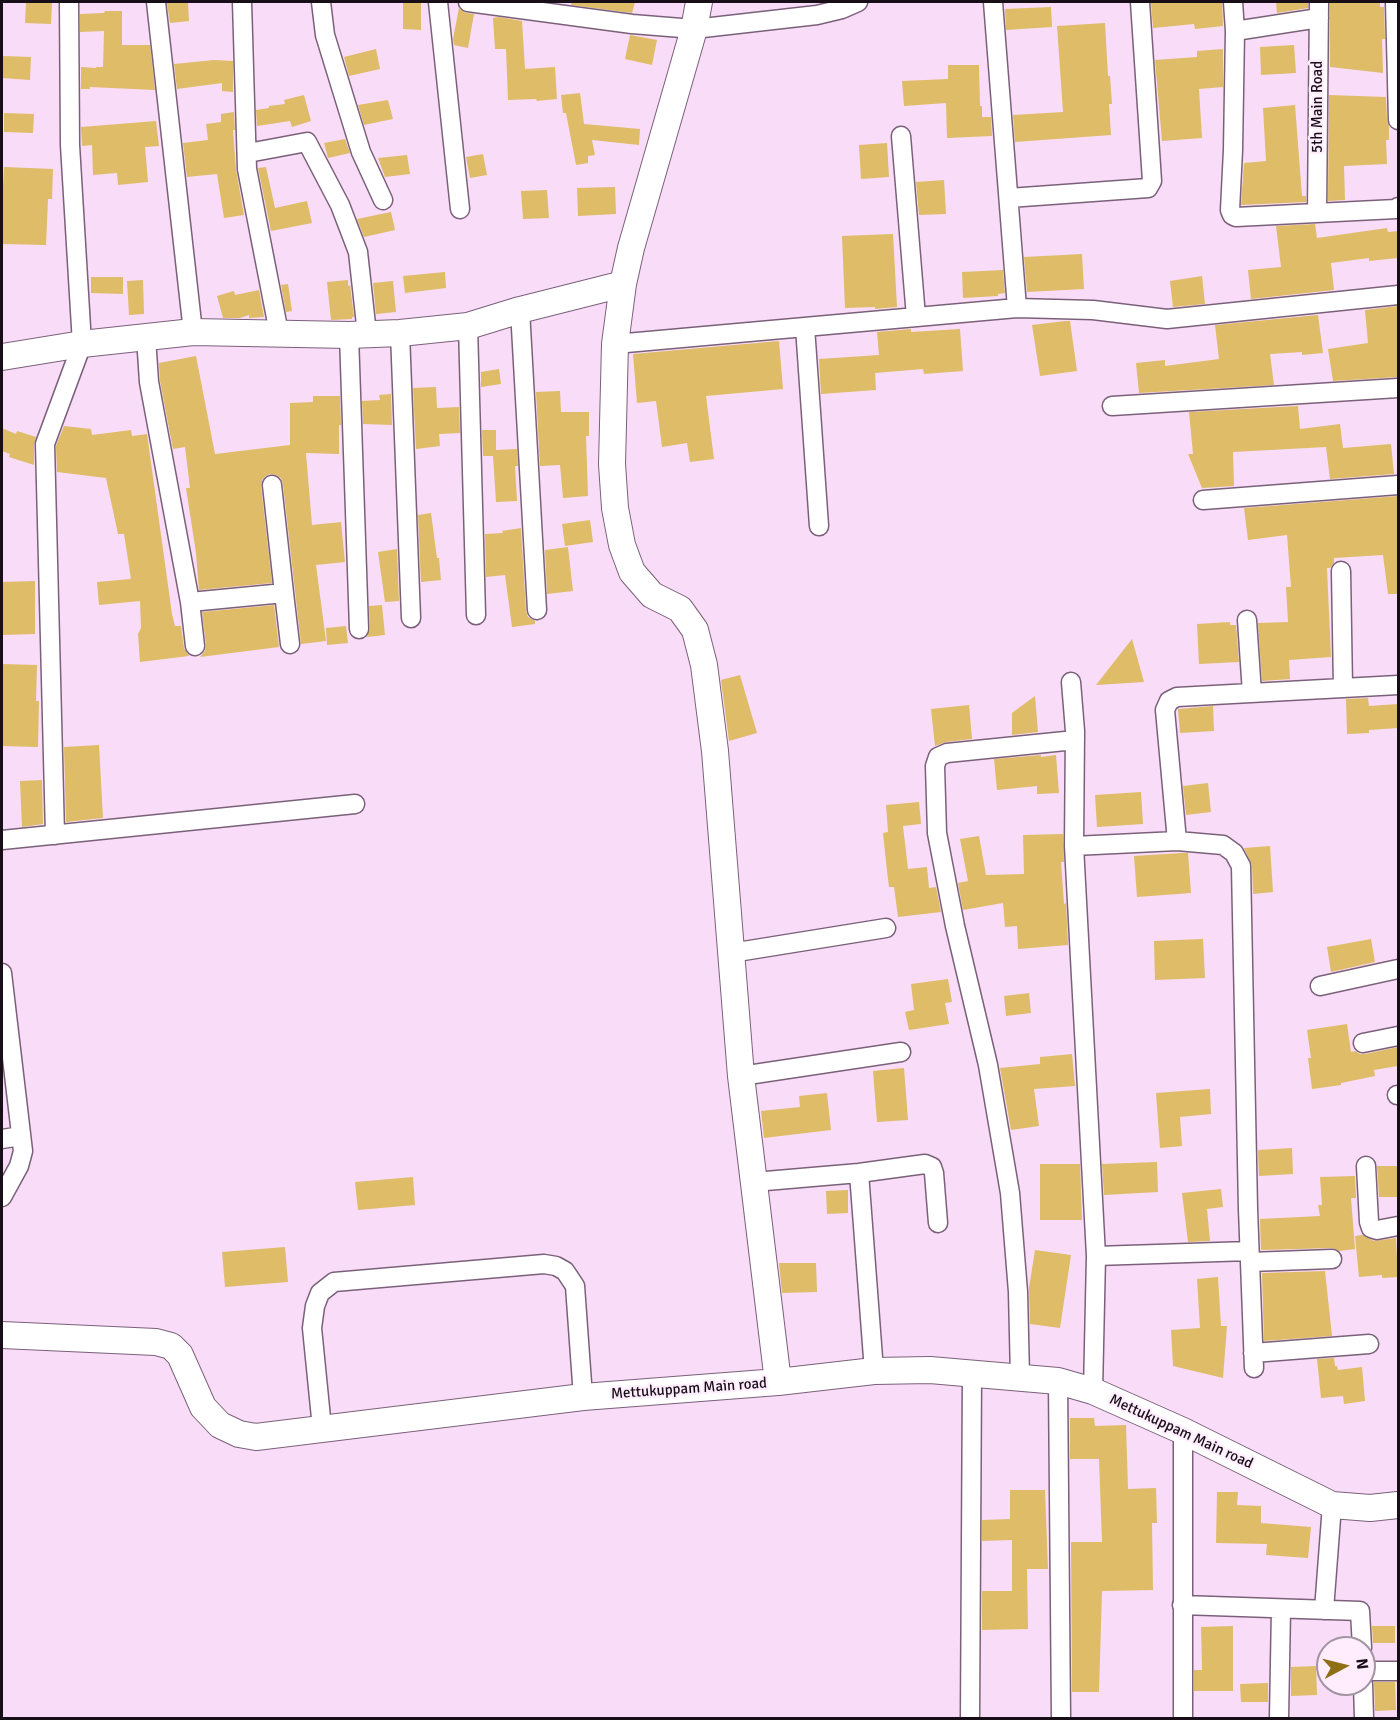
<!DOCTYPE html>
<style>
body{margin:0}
#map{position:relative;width:1400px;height:1720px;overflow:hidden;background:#f9dcf8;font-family:Signika,sans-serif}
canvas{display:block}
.frame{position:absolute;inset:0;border:3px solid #170e17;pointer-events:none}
.north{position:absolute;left:1316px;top:1636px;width:60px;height:60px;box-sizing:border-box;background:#ffedfe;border:2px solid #a294a2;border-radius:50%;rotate:83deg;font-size:16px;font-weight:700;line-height:24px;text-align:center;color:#170e17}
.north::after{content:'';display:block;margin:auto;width:21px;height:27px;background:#8f6f14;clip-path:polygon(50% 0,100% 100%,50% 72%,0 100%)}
</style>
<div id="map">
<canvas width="1400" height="1720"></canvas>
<div class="frame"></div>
<div class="north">N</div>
</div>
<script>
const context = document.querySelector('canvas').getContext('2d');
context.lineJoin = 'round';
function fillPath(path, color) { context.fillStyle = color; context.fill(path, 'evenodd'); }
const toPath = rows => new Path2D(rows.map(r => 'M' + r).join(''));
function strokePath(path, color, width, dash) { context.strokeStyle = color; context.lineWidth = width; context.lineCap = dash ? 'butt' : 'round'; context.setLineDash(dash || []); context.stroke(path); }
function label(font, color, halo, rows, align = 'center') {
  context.font = font + ' Signika,sans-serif'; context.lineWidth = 4.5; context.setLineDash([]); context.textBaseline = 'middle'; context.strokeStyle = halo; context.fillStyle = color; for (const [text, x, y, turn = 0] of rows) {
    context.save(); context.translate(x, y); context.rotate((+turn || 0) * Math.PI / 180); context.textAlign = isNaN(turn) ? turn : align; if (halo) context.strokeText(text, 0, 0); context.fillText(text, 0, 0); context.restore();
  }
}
fillPath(toPath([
 [26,2,52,2,51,24,25,23],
 [188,2,189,21,170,23,167,3],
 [403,2,421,2,421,30,403,29],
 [572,2,635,2,632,13,571,5],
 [1151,2,1183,2,1183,3,1222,2,1223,26,1195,29,1194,24,1153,28],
 [1276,2,1308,2,1308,8,1277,13],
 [1330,2,1380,2,1380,7,1384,7,1385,39,1382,39,1383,73,1330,67],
 [1051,7,1052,27,1006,30,1005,9],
 [459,8,466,13,474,14,468,48,454,45,453,39],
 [105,11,122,11,122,45,150,45,155,90,90,87,90,89,81,89,81,67,96,68,96,67,103,67,104,31,80,32,80,14,104,13],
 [499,17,522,21,525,69,555,67,557,99,537,101,536,99,508,100,506,49,495,49,493,18],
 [1105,23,1108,76,1110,76,1112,104,1109,104,1111,135,1015,142,1013,115,1063,112,1057,26],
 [630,35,657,40,652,65,625,59],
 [1294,45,1296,73,1261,75,1260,47],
 [376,49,380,69,349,76,344,57],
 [1223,49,1223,87,1199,89,1202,138,1162,141,1155,60,1197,57,1197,51],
 [3,56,31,57,30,80,2,78],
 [214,60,233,61,233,92,222,91,222,83,177,89,174,64],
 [948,65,979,65,980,106,982,106,982,117,991,117,992,136,947,138,946,103,904,106,902,81,948,79],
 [580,93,584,124,640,129,639,145,592,140,595,155,588,156,588,163,576,165,566,113,563,113,561,95],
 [304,95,311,121,292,127,290,121,257,126,256,110,269,108,269,106,285,104,284,100],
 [1329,95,1386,97,1387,120,1389,126,1389,140,1386,140,1387,164,1344,166,1345,200,1328,201],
 [388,100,393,119,364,125,358,105],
 [1295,105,1302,196,1306,196,1306,202,1241,205,1244,163,1266,161,1263,108],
 [234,112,235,130,233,130,236,170,244,215,224,218,217,174,187,177,183,143,208,140,206,124,221,122,221,114],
 [4,113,34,114,33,133,4,132],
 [156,121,159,146,145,147,148,182,118,185,117,173,93,175,92,145,82,146,81,127],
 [345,139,350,153,328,158,324,143],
 [887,143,889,177,861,179,859,145],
 [483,154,487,175,470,178,466,157],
 [407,155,410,174,385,177,378,158],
 [4,167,53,169,52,199,48,199,46,245,2,244,2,206],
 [266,167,275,208,307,201,312,223,271,231,258,168],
 [944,180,946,214,919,215,916,182],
 [615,187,616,214,578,216,577,188],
 [547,190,549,218,523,219,521,191],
 [391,212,395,230,364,237,357,219],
 [1315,224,1317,238,1387,228,1388,232,1398,231,1398,258,1369,261,1369,258,1331,263,1334,290,1251,299,1248,270,1281,267,1276,226],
 [893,234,897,307,875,309,875,307,845,308,842,236],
 [1082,254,1084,289,1027,292,1024,257],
 [1003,270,1005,293,998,294,998,296,963,298,962,272],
 [445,272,446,288,405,293,403,276],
 [1202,276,1205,304,1173,307,1170,281],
 [91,277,123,277,123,294,91,293],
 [143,280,144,314,129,315,127,281],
 [348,280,348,286,350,285,354,317,352,317,352,319,331,320,327,282],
 [393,281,396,312,376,314,373,283],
 [288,284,292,311,286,312,281,285],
 [259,290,264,317,249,318,249,315,240,318,223,318,217,296,234,291,235,295],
 [1398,306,1398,377,1333,381,1328,349,1368,343,1365,310],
 [1318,315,1323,353,1302,355,1302,352,1270,354,1274,385,1139,393,1136,363,1165,360,1165,366,1219,359,1215,325],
 [1065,321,1070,321,1077,371,1040,376,1032,325],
 [911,329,911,332,960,329,963,371,924,374,923,369,875,373,876,390,821,394,819,359,879,355,877,332],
 [779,341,783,389,706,396,714,459,690,462,687,443,662,447,656,401,637,403,633,354],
 [196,356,215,454,290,445,290,403,313,402,313,396,340,396,341,425,339,425,339,454,306,453,312,525,341,522,345,562,316,565,326,641,301,644,283,484,281,478,276,475,270,474,266,476,262,480,261,486,272,583,199,590,196,553,186,488,190,488,185,447,173,449,160,381,159,363],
 [499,369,501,384,481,387,481,372],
 [436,387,437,408,459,407,460,433,439,434,440,446,416,449,413,388],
 [560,391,561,412,589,412,589,436,586,436,588,496,563,498,560,465,540,466,536,392],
 [391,394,392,425,363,424,362,401,380,400,379,395],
 [1298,406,1300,429,1340,424,1343,448,1391,444,1394,474,1330,479,1326,447,1233,452,1234,486,1202,488,1188,454,1193,454,1189,412],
 [64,426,91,429,92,435,131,430,132,436,147,434,172,614,175,626,181,626,184,648,189,656,140,662,138,634,141,628,140,601,99,605,97,582,131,579,124,534,118,534,106,478,57,472,56,446],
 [2,428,16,434,17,431,36,437,34,444,34,465,9,457,10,454,2,451],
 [482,430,496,430,496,450,517,449,518,466,515,466,517,501,496,502,493,456,483,456],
 [1398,496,1398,594,1388,594,1383,555,1334,558,1334,563,1330,568,1327,568,1331,657,1289,660,1290,679,1262,681,1258,623,1288,622,1286,587,1291,587,1287,535,1248,540,1244,508],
 [431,513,437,558,439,558,441,580,421,582,418,515],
 [590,520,593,542,565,546,562,524],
 [521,528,526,611,528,617,535,621,535,624,512,627,505,575,486,577,485,534,503,533,502,531],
 [568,547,573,591,547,594,545,550],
 [397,549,399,601,385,602,378,552],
 [35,581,35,634,2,635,2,582],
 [274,605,279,647,200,657,205,651,206,645,202,612],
 [382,605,385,635,367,637,370,629,369,606],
 [1230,622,1230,625,1236,625,1239,662,1199,664,1197,624],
 [346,626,348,643,327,645,326,628],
 [1132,639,1144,682,1096,685],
 [2,664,37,665,36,701,39,701,38,747,2,746],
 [740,675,757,733,729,741,721,680],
 [1035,696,1038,732,1012,735,1012,713],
 [1368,698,1369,706,1398,704,1398,728,1369,730,1369,733,1347,734,1346,699],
 [969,705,972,739,946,742,935,746,931,709],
 [1213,706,1214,731,1180,733,1178,709],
 [99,745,103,818,66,822,64,747],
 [1041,755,1041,757,1056,755,1059,793,1037,794,1037,786,997,790,994,759],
 [42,780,43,824,22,827,20,781],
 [1208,783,1211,812,1186,815,1183,786],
 [1141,792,1143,824,1097,827,1095,795],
 [919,802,921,824,903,826,908,869,927,867,929,888,936,887,941,912,898,917,894,887,889,887,887,871,883,833,888,832,886,805],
 [1063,834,1064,862,1061,862,1064,904,1066,903,1068,945,1018,949,1017,926,1005,927,1003,903,963,910,958,883,968,881,960,839,979,836,986,875,1024,874,1023,835],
 [1270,846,1273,892,1253,894,1252,865,1244,848],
 [1182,853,1188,853,1191,893,1137,897,1134,856],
 [1203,939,1205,978,1155,980,1154,941],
 [1371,939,1375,962,1331,972,1327,947],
 [948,979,952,1002,945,1003,949,1024,909,1030,905,1012,914,1010,911,984],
 [1029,993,1031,1013,1006,1016,1004,996],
 [1347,1024,1351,1052,1355,1051,1360,1054,1365,1054,1398,1047,1398,1066,1374,1070,1375,1076,1341,1083,1341,1085,1312,1089,1308,1058,1311,1058,1307,1030],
 [1072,1054,1075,1086,1034,1089,1039,1126,1011,1130,1000,1068,1040,1064,1040,1057],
 [904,1068,908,1120,877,1122,873,1071],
 [1210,1089,1211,1114,1180,1117,1182,1146,1160,1148,1156,1093],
 [827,1093,831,1130,764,1138,761,1111,800,1107,799,1096],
 [1292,1148,1293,1174,1259,1176,1258,1150],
 [1157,1162,1158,1192,1104,1195,1102,1164],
 [1040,1164,1080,1164,1082,1220,1040,1220],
 [1377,1166,1398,1166,1398,1197,1379,1197],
 [1355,1176,1356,1198,1351,1198,1355,1249,1339,1251,1332,1248,1261,1250,1260,1219,1320,1216,1318,1205,1322,1205,1320,1177],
 [413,1177,415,1205,358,1210,355,1182],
 [1221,1189,1223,1207,1207,1209,1210,1241,1188,1242,1182,1193],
 [848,1190,848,1213,827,1214,826,1191],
 [1362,1235,1374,1241,1396,1238,1398,1277,1382,1278,1382,1275,1359,1277,1355,1236],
 [285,1247,288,1282,225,1287,222,1252],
 [1035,1250,1071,1255,1060,1328,1030,1324,1029,1288],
 [779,1263,816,1263,817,1292,782,1293],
 [1325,1271,1332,1336,1264,1341,1262,1273],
 [1218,1277,1221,1326,1227,1326,1223,1378,1173,1366,1171,1330,1200,1328,1197,1279],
 [1334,1358,1335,1366,1337,1366,1338,1370,1362,1367,1365,1401,1344,1404,1343,1396,1321,1398,1317,1359],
 [1070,1418,1094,1418,1095,1426,1126,1425,1128,1489,1156,1488,1157,1523,1152,1523,1153,1590,1102,1591,1099,1692,1072,1692,1071,1542,1102,1542,1099,1459,1070,1459],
 [1010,1490,1045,1490,1048,1569,1027,1569,1028,1629,982,1630,982,1591,1012,1591,1012,1540,982,1541,982,1520,1010,1519],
 [1217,1492,1238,1492,1237,1505,1261,1506,1261,1523,1311,1527,1308,1558,1266,1555,1267,1544,1216,1543],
 [1233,1626,1233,1691,1194,1691,1194,1670,1202,1670,1201,1627],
 [1372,1626,1395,1626,1395,1643,1373,1643],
 [1316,1666,1317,1695,1291,1696,1291,1667],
 [1374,1682,1395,1682,1396,1710,1375,1711],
 [1268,1683,1268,1702,1241,1702,1240,1684]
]), '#debc68');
const street = toPath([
 [156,2,193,332],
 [242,2,247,169,279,333],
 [321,2,325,35,361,152,383,200],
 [438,2,460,209],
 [468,2,632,24,694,29,817,15,842,9,858,2],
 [993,2,1017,308],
 [1233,2,1235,31,1233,150,1230,210,1232,215,1236,217,1396,209,1398,207],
 [1395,2,1398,120],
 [1235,31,1319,18],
 [901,136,916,317],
 [248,153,307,142,340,205,358,252,367,334],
 [1009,198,1148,188,1152,181,1140,2],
 [1317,213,1319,2],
 [520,310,537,610],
 [468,326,476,615],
 [805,327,819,526],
 [400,333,411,618],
 [349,335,359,629],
 [146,337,149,382,190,602,195,646],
 [615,344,1017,308,1093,310,1167,319,1398,295],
 [1112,406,1398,388],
 [1203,500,1398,485],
 [1341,571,1343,688],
 [284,593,290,644],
 [190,602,284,593,272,485],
 [1247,620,1252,693],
 [1071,682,1075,731,1074,846,1096,1256,1093,1391],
 [55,835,45,444,82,344,70,145,69,2],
 [2,840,355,804],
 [1177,841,1165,710,1169,701,1177,697,1398,685],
 [1074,846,1177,841,1223,845,1234,853,1241,866,1248,1209,1254,1368],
 [731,953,886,928],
 [2,973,23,1151,19,1166,2,1197],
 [1320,986,1398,969],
 [1363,1043,1398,1036],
 [741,1076,901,1052],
 [1397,1095,1398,1095],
 [2,1139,21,1136],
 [1366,1166,1369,1222,1371,1228,1377,1230,1398,1226],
 [859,1173,874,1371],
 [754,1182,859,1173,925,1164,932,1167,934,1173,938,1223],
 [1096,1256,1249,1251],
 [1250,1262,1332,1259],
 [1253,1353,1369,1344],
 [1020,1377,1018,1292,1010,1193,988,1065,955,926,937,833,935,766,938,757,947,753,1075,740],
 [1058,1381,1061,1718],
 [322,1428,312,1328,315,1306,320,1293,334,1282,544,1264,556,1266,565,1271,575,1286,583,1397],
 [1182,1605,1360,1611,1362,1648],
 [1324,1610,1332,1505],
 [1364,1671,1398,1671],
 [1363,1684,1364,1718],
 [970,1718,972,1373],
 [1183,1718,1183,1431],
 [1279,1718,1281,1609]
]);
const secondary = toPath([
 [699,2,694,29,631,248,623,284,615,344,612,464,615,508,622,545,632,572,652,595,680,609,695,630,704,665,715,751,741,1076,778,1382],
 [2,357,82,344,193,332,349,335,400,333,468,326,520,310,623,284],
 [2,1335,156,1342,171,1346,180,1355,203,1407,220,1425,239,1434,256,1437,583,1397,778,1382,874,1371,930,1370,1058,1381,1093,1391,1183,1431,1332,1505,1370,1508,1398,1505]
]);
strokePath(street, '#7a6179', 21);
strokePath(secondary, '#7a6179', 28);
strokePath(street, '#fff', 18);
strokePath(secondary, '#fff', 26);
label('15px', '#170e17', '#ffedfe', [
 ["5th Main Road",1318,107,-90],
 ["Mettukuppam Main road",689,1389,-4],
 ["Mettukuppam Main road",1181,1432,25]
]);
</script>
